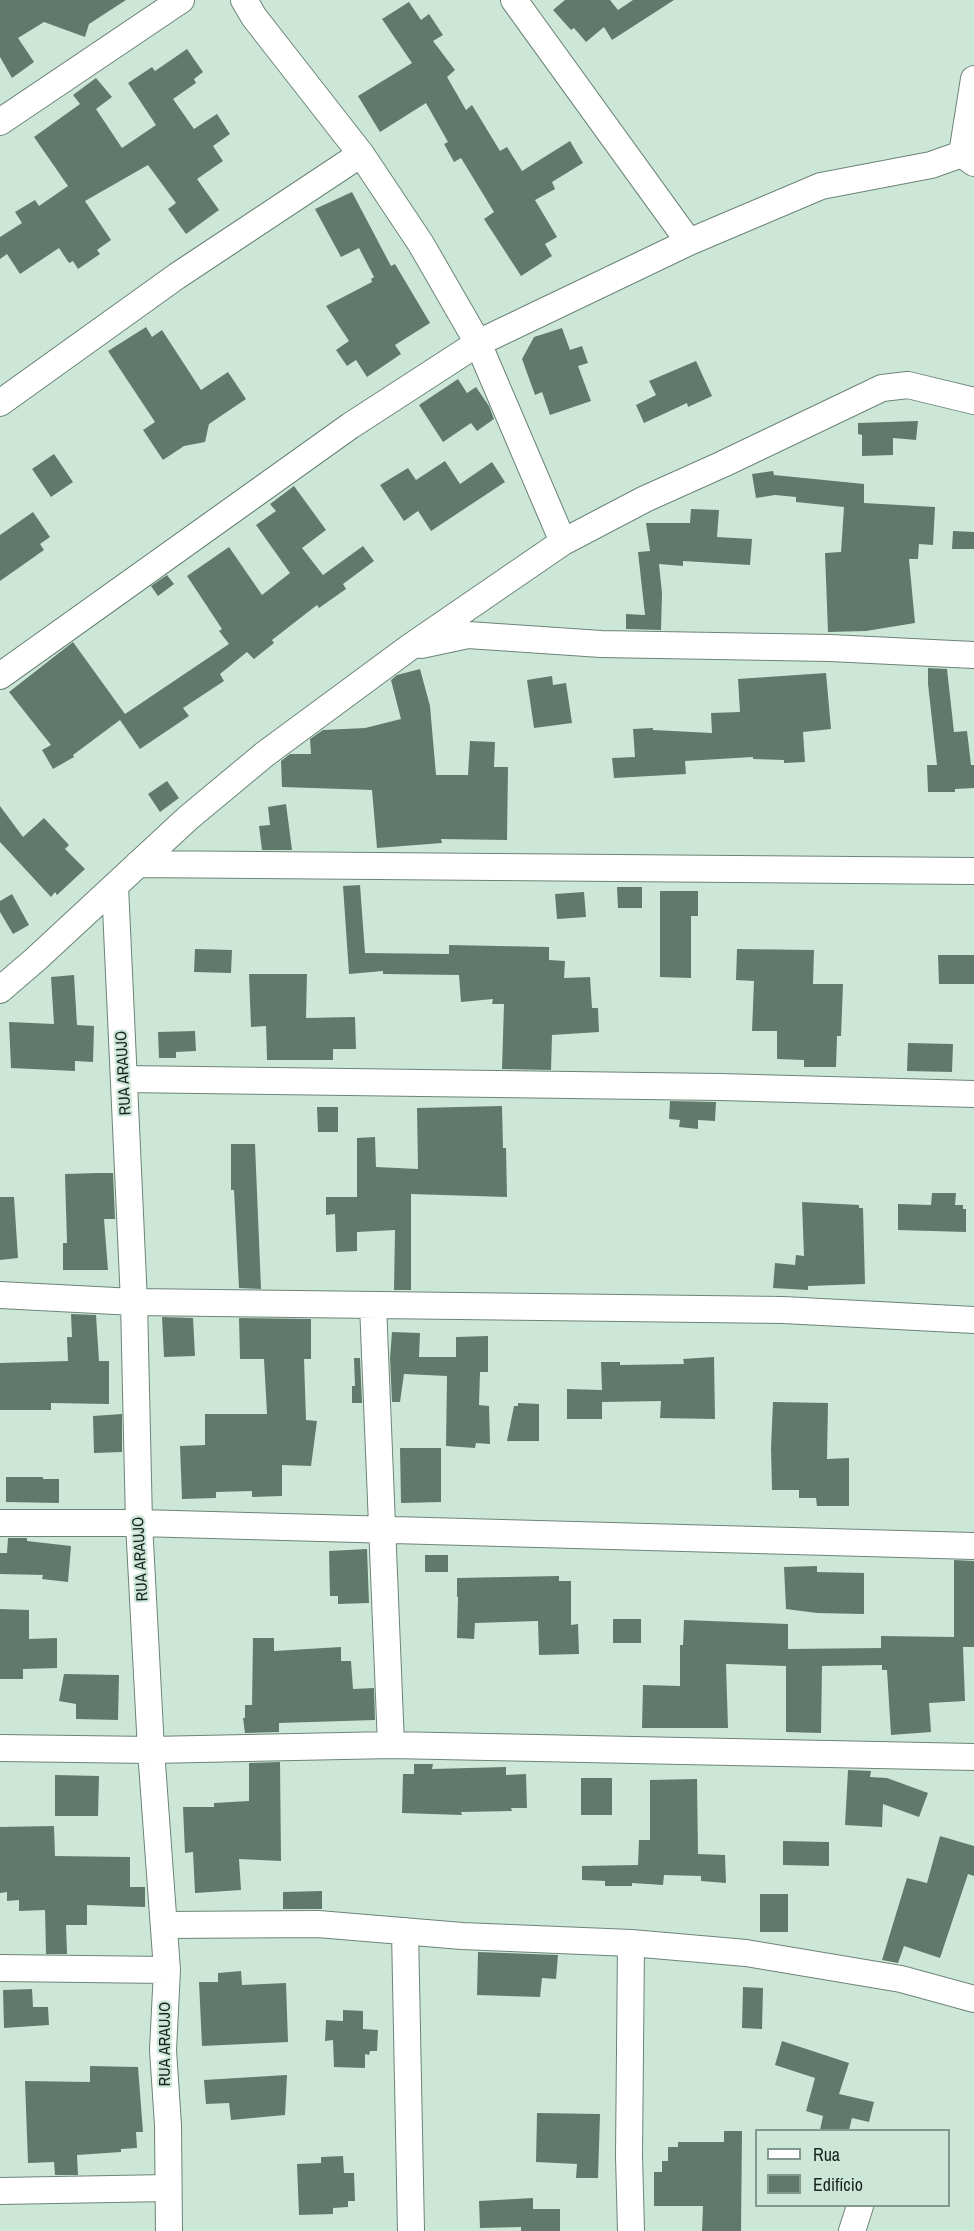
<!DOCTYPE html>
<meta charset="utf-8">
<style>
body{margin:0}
#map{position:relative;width:974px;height:2231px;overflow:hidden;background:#cce7d8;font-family:"Archivo Narrow",sans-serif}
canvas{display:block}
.legend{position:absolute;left:755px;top:2129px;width:195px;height:78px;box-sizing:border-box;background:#cce7d8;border:2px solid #84998e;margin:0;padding:8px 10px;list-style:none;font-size:18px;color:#19231e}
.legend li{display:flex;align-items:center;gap:12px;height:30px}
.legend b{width:30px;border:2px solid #84998e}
</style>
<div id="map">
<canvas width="974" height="2231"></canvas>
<ul class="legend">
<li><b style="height:8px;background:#fff"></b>Rua</li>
<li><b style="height:16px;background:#61796c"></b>Edifício</li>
</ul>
</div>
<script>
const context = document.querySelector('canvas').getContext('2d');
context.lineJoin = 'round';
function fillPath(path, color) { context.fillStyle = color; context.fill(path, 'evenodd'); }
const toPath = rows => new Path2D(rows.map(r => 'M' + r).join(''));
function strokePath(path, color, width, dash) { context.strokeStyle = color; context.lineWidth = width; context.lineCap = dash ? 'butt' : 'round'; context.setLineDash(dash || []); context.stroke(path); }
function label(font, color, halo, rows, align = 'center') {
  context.font = font + ' "Archivo Narrow",sans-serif'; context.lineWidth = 4.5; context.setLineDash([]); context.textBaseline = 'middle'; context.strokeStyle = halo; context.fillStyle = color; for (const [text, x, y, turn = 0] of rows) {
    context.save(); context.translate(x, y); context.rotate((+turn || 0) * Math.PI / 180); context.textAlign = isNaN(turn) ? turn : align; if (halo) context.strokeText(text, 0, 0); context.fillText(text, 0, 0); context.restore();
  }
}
fillPath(toPath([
 [0,0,126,0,89,24,85,37,44,22,18,38,34,62,12,78,0,57],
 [565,0,610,0,618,10,633,0,674,0,612,40,604,27,586,42,574,28,571,30,553,10],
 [409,2,421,20,429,14,443,35,433,41,455,70,447,77,466,110,472,105,500,151,507,147,522,171,570,141,583,163,552,182,555,189,535,200,557,237,545,244,552,256,521,276,484,219,494,212,461,158,454,162,444,144,448,142,426,103,380,132,358,96,412,63,382,19],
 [187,49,203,72,194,79,196,83,173,99,194,129,217,114,230,134,213,146,223,161,197,179,219,210,186,234,168,209,176,203,148,165,85,201,111,240,97,250,100,254,78,269,73,261,69,263,59,248,20,274,7,254,0,259,0,237,22,223,15,212,35,200,39,206,68,186,34,137,80,104,73,95,96,78,112,97,96,109,122,148,156,125,128,83,152,67,155,71],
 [352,192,391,266,395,264,430,323,395,345,401,354,367,377,356,360,347,366,336,350,349,341,326,306,372,282,371,279,374,277,359,248,341,257,315,209],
 [146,327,152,337,162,330,201,390,228,372,246,399,209,424,205,442,184,446,163,460,143,430,155,422,108,351],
 [562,328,570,350,582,346,588,363,578,366,591,401,550,415,542,392,535,395,522,359,534,337],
 [696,361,712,396,688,407,687,403,644,423,636,405,656,395,649,381],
 [458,379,467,393,476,387,489,406,494,419,477,431,471,423,443,442,419,405],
 [918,421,916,440,893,438,893,455,862,456,862,435,858,434,858,423],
 [54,454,73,482,51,497,32,469],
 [445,461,460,484,492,462,505,482,431,531,418,511,404,521,380,485,408,468,416,480],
 [773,471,774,475,864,484,864,503,935,507,933,545,919,544,918,559,909,559,915,623,866,631,828,632,825,553,841,552,844,507,796,502,796,497,775,495,756,498,752,474],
 [294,486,326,530,302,548,323,575,363,546,374,561,343,584,346,589,319,608,317,605,272,640,274,643,254,659,247,652,220,674,224,681,183,708,189,716,140,749,120,720,73,755,74,757,53,769,42,750,51,745,9,692,73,642,125,714,229,644,219,631,222,629,187,576,229,547,262,595,290,573,256,525,276,511,270,504],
 [691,509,719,510,717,537,752,539,750,565,683,561,683,566,659,564,662,593,661,630,626,629,626,614,645,615,638,552,650,551,646,523,690,523],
 [33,512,50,537,40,544,44,550,0,581,0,535],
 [953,531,974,532,974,549,952,549],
 [167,575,174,584,158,596,151,586],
 [928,668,947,669,954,732,967,731,971,765,974,765,974,788,955,789,955,792,928,792,927,765,937,765,928,684],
 [420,669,430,706,436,775,468,775,470,741,495,742,494,767,508,767,507,840,441,839,442,843,377,848,372,790,282,787,281,761,290,754,311,754,310,739,323,730,365,728,401,719,391,680,397,675],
 [826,673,831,729,803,732,805,762,784,763,784,760,753,759,753,757,685,761,686,774,614,778,612,758,635,757,633,729,653,728,653,730,712,733,711,713,740,712,738,679],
 [552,676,553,685,566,683,572,723,534,728,527,680],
 [167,781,179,798,160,812,148,794],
 [286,804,292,850,262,850,259,826,270,825,268,807],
 [0,806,23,837,44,818,69,845,65,849,85,869,57,895,55,892,51,897,0,842],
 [360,885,365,953,449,954,449,945,549,947,549,960,565,961,564,978,590,977,592,1008,598,1008,599,1032,552,1035,551,1070,502,1069,504,1004,492,1004,493,999,461,1002,459,975,383,974,383,971,349,974,343,886],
 [617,887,642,887,642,908,618,908],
 [660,891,698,891,698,916,691,916,691,978,660,977],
 [584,892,586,917,557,919,555,894],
 [12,894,29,925,13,934,0,912,0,901],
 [195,949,232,950,231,973,194,972],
 [737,949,814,950,813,984,843,984,841,1036,837,1036,836,1067,804,1067,804,1060,777,1059,777,1031,752,1031,754,981,736,980],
 [938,955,974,955,974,984,939,984],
 [249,974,307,974,306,1018,355,1017,356,1049,333,1049,333,1060,267,1060,266,1026,251,1027],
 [74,975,77,1025,94,1026,93,1062,75,1061,75,1071,11,1068,9,1022,54,1024,51,977],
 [195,1031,196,1051,176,1052,176,1058,159,1058,158,1032],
 [908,1043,953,1044,952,1072,907,1071],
 [670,1101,716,1102,715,1121,698,1120,698,1129,679,1127,680,1120,669,1119],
 [502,1106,503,1148,506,1148,507,1197,411,1194,411,1290,394,1290,395,1230,357,1232,357,1251,336,1252,335,1214,326,1215,326,1197,357,1197,357,1138,375,1137,376,1167,418,1169,417,1108],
 [317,1107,338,1107,338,1132,318,1132],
 [231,1144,255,1144,261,1289,239,1288,234,1190,231,1190],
 [97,1173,113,1173,115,1219,104,1219,108,1270,63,1270,63,1243,67,1243,65,1174],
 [932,1193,956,1193,955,1205,963,1205,963,1209,966,1209,966,1232,898,1230,898,1204,931,1205],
 [0,1197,14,1197,18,1258,0,1260],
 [802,1202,859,1205,859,1208,863,1208,865,1284,808,1286,808,1290,773,1288,775,1263,795,1265,796,1255,804,1256],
 [71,1314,96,1315,99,1361,109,1361,109,1404,51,1403,51,1410,0,1410,0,1363,68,1361,67,1337,72,1337],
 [162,1317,193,1318,195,1356,164,1357],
 [239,1318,311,1319,311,1359,304,1359,306,1420,317,1421,311,1466,282,1465,282,1496,252,1497,252,1491,216,1492,216,1498,182,1499,180,1446,205,1445,205,1414,267,1414,264,1359,240,1359],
 [392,1332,420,1333,419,1357,456,1357,456,1337,488,1336,488,1372,480,1372,479,1405,489,1406,490,1444,476,1443,475,1448,446,1446,447,1376,404,1374,400,1402,392,1402,390,1358],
 [714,1357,715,1419,660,1418,661,1401,602,1402,602,1395,602,1419,567,1419,567,1389,602,1390,601,1362,620,1362,620,1365,684,1364,683,1359],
 [354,1358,360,1358,362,1403,352,1403,352,1386,355,1386],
 [773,1402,828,1403,827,1459,849,1458,849,1506,817,1506,816,1498,799,1498,799,1490,772,1490,771,1448],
 [518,1403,539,1404,539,1441,507,1441,514,1406,518,1406],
 [122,1414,122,1452,94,1453,93,1416],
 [400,1448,441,1448,441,1502,401,1503],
 [6,1477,43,1477,43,1479,59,1479,59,1503,6,1502],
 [8,1538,27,1538,27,1541,71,1546,68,1582,42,1579,43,1575,0,1574,0,1553,7,1553],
 [367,1549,369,1603,338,1604,338,1596,330,1596,329,1551],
 [425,1555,448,1555,448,1572,425,1572],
 [954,1560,974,1561,974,1647,963,1647,965,1701,929,1703,931,1732,891,1735,887,1670,882,1670,882,1665,822,1666,821,1733,786,1732,786,1666,726,1664,728,1728,642,1728,643,1685,680,1686,680,1645,683,1645,684,1620,788,1624,788,1649,881,1648,881,1636,954,1637],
 [817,1566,817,1572,864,1573,864,1614,817,1613,786,1609,784,1567],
 [559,1576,559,1581,571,1581,571,1625,578,1624,579,1654,539,1655,538,1621,475,1623,474,1639,457,1638,458,1597,457,1597,457,1578],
 [0,1609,29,1610,29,1639,57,1638,57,1668,23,1669,23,1679,0,1679],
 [613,1619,641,1619,641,1643,613,1643],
 [253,1638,274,1638,274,1651,341,1647,341,1661,351,1661,353,1689,374,1688,375,1720,279,1723,279,1732,245,1733,243,1718,245,1718,245,1705,252,1705],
 [64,1674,119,1675,118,1720,76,1719,76,1704,59,1701],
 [280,1762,281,1861,239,1859,241,1890,195,1893,193,1852,185,1853,183,1807,214,1807,214,1803,249,1801,249,1763],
 [414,1764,433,1764,432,1769,506,1767,506,1775,526,1774,527,1808,511,1808,512,1811,461,1812,462,1815,402,1813,403,1774,414,1774],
 [848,1770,871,1771,870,1777,887,1778,928,1793,919,1817,883,1804,882,1827,845,1825],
 [55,1775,99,1776,98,1816,55,1816],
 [581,1778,612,1778,612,1815,581,1815],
 [697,1779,698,1854,725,1855,726,1883,701,1881,701,1876,664,1875,663,1885,632,1883,632,1886,605,1886,605,1881,582,1880,582,1866,638,1865,639,1840,650,1840,650,1780],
 [54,1826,55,1856,130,1857,130,1887,145,1887,145,1907,87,1905,87,1925,66,1925,67,1954,46,1954,45,1910,19,1911,19,1900,7,1901,7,1892,0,1893,0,1827],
 [940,1836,974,1846,974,1876,968,1874,940,1958,904,1946,898,1963,882,1960,907,1878,927,1883],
 [783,1841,829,1842,829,1866,783,1865],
 [322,1891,322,1909,283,1909,283,1892],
 [760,1894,788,1894,788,1932,760,1932],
 [478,1952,558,1955,556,1979,542,1978,540,1997,477,1995],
 [241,1971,242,1985,286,1983,288,2042,202,2046,199,1982,218,1982,218,1973],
 [743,1987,763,1988,762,2029,742,2028],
 [32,1989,33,2007,48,2007,49,2025,4,2028,3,1990],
 [343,2010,363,2011,363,2029,378,2030,377,2051,370,2051,369,2055,365,2054,365,2068,334,2067,333,2040,325,2041,326,2020,343,2021],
 [782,2041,849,2063,839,2094,874,2102,869,2122,852,2118,849,2130,820,2130,823,2116,806,2111,815,2078,775,2065],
 [90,2066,138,2067,143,2132,136,2132,137,2148,121,2149,121,2152,77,2155,78,2175,55,2175,54,2162,28,2163,25,2081,90,2082],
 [287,2075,285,2115,231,2120,229,2103,206,2104,204,2080],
 [537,2113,600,2114,598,2178,576,2178,577,2164,536,2162],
 [724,2131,742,2131,741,2231,702,2231,703,2206,654,2206,654,2172,662,2172,662,2161,668,2161,668,2147,678,2147,678,2142,724,2142],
 [343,2156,344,2173,354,2173,355,2201,348,2201,348,2207,333,2208,333,2214,299,2215,297,2164,321,2163,321,2157],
 [533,2198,533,2209,560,2209,560,2231,521,2231,521,2227,480,2228,479,2201]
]), '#61796c');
const minor = toPath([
 [514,0,689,242],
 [0,122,181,0],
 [962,154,974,79],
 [0,403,177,276,361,154],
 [563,542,645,499,723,464,882,388,908,385,974,401],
 [421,645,468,635,601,644,830,648,974,655],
 [0,676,350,426,478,343,689,242,821,186,931,165,962,154,974,163],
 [138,864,974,871],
 [115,886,134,1302,139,1523,151,1750,167,1970,163,2050,168,2125,169,2231],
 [0,990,36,959,188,818,265,754,410,647,563,542,478,343,421,244,361,154,254,17,244,0],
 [124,1079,720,1087,974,1094],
 [0,1295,134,1302,783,1310,974,1320],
 [373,1305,391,1745],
 [0,1523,139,1523,974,1546],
 [0,1748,151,1750,391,1745,974,1757],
 [164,1925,318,1924,462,1936,631,1943,746,1953,901,1979,974,1999],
 [405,1931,411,2231],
 [0,1968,167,1970],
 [0,2191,168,2188],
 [631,2231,629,2156,631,1943],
 [852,2231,860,2206]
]);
strokePath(minor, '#6c8477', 28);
strokePath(minor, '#fff', 26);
label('16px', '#19231e', '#cce7d8', [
 ["RUA ARAUJO",124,1073,-93],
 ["RUA ARAUJO",141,1559,-93],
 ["RUA ARAUJO",166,2044,-90]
]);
</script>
